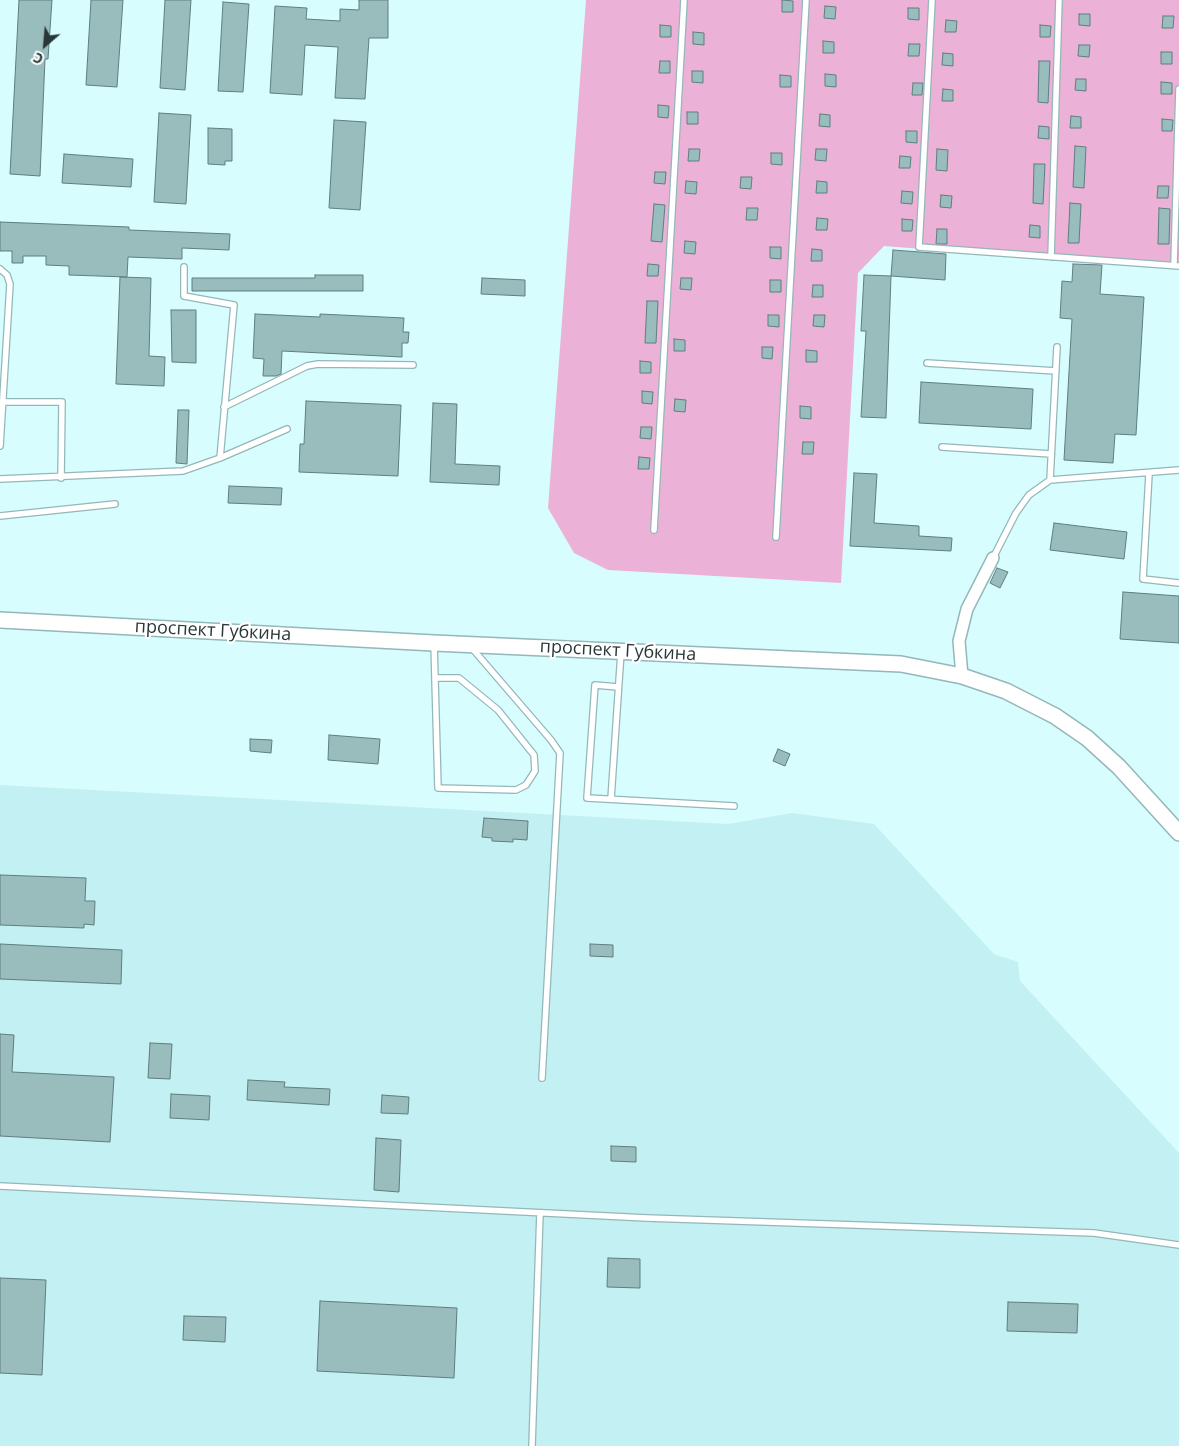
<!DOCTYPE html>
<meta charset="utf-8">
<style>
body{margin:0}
#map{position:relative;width:1179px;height:1446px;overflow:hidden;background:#d8fdfe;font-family:"Open Sans",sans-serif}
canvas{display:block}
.north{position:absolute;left:20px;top:20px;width:50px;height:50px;-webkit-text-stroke:4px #fff;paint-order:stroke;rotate:207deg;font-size:14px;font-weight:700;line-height:20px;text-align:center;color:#293738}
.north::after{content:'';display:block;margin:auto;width:18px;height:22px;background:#293738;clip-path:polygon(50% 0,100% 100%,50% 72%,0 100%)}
</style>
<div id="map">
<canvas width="1179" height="1446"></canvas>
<div class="north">С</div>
</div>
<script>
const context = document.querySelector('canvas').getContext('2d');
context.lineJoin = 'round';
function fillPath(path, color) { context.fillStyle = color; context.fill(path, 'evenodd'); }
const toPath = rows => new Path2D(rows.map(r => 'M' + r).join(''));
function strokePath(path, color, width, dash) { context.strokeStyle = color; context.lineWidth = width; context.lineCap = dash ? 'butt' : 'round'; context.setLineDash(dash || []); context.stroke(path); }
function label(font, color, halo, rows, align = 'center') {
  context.font = font + ' "Open Sans",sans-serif'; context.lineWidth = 4.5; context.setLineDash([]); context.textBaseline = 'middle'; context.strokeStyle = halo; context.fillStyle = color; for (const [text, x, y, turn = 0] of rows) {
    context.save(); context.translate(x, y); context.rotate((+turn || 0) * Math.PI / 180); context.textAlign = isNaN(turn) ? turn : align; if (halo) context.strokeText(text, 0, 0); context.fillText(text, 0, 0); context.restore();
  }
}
fillPath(toPath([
 [0,785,728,824,792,813,874,824,994,954,1018,962,1020,981,1179,1153,1179,1446,0,1446]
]), '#c3f0f2');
fillPath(toPath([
 [586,0,1179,0,1179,269,884,246,858,273,841,583,608,570,574,553,548,508]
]), '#ebb1d7');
const building = toPath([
 [19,0,52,0,48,59,45,59,40,176,10,174,19,0],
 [91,0,123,0,117,87,86,85,91,0],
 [165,0,191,0,185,90,160,88,165,0],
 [359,0,388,0,388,38,369,38,365,99,335,98,338,47,305,45,302,95,270,93,275,6,307,8,306,19,340,21,340,9,359,10,359,0],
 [782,0,793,1,793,12,782,12,782,0],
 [223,2,249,4,243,92,218,91,223,2],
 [825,6,836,7,835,19,824,18,825,6],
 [908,8,919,8,919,20,908,19,908,8],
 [1079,14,1090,14,1090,26,1079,25,1079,14],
 [1163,16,1174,16,1173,28,1162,28,1163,16],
 [946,20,957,21,956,32,945,32,946,20],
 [660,25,671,26,671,37,660,37,660,25],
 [1040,25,1051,26,1050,37,1040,37,1040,25],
 [693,32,704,33,704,45,693,44,693,32],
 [823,41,834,42,834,53,823,53,823,41],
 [909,44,920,44,919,56,908,56,909,44],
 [1079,45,1090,45,1089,57,1078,56,1079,45],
 [1161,52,1172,52,1172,64,1161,64,1161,52],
 [943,53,953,54,953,66,942,65,943,53],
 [660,61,670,61,670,73,659,73,660,61],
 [1039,61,1050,61,1048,103,1038,102,1039,61],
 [692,71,703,71,703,83,692,82,692,71],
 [825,74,836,75,836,87,825,86,825,74],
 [780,75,791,76,791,87,780,87,780,75],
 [1076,79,1086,79,1086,91,1075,90,1076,79],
 [1161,82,1172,83,1172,94,1161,94,1161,82],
 [913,83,923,83,922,95,912,95,913,83],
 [943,89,953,90,953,101,942,101,943,89],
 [658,105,669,106,668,118,658,117,658,105],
 [687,112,698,112,698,124,687,124,687,112],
 [159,113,191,115,186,204,154,202,159,113],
 [820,114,830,115,830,127,819,126,820,114],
 [1071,116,1081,117,1081,128,1070,128,1071,116],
 [1162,119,1173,120,1172,131,1162,131,1162,119],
 [334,120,366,122,360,210,329,208,334,120],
 [1039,126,1049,127,1049,139,1038,138,1039,126],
 [208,128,232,129,232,161,225,161,225,165,208,164,208,128],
 [906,131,917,131,917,143,906,142,906,131],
 [1075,146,1086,147,1084,188,1073,187,1075,146],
 [689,149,700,149,699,161,688,161,689,149],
 [816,149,827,149,826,161,815,160,816,149],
 [937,149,948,150,947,171,936,170,937,149],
 [771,153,782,153,782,165,771,164,771,153],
 [64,154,133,159,131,187,62,183,64,154],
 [900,156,911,157,910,168,899,168,900,156],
 [1034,164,1045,164,1043,204,1033,203,1034,164],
 [655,172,666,172,665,184,654,183,655,172],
 [741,177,752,177,751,189,740,188,741,177],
 [686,181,697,182,696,194,685,193,686,181],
 [817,181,827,182,827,193,816,193,817,181],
 [1158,186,1169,186,1168,198,1157,198,1158,186],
 [902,191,913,192,912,204,901,203,902,191],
 [941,195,952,196,951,208,940,207,941,195],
 [1070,203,1081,204,1079,243,1068,243,1070,203],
 [654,204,665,205,662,242,651,241,654,204],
 [747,208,758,208,757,220,746,220,747,208],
 [1159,208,1170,209,1169,244,1158,244,1159,208],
 [817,218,828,219,827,230,816,230,817,218],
 [902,219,913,220,912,231,902,231,902,219],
 [0,222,129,227,129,230,230,234,229,250,182,248,182,259,128,257,127,277,69,275,69,266,46,265,46,256,23,256,23,263,12,263,12,251,0,251,0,222],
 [1030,225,1040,226,1040,238,1029,237,1030,225],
 [937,229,947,229,947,244,936,244,937,229],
 [685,241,696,242,695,254,684,253,685,241],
 [770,247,781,247,781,259,770,258,770,247],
 [812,249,822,250,822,261,811,261,812,249],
 [893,250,946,254,945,280,891,276,893,250],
 [648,264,659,265,658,276,647,276,648,264],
 [1073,264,1102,265,1100,294,1144,297,1136,435,1115,434,1113,463,1064,460,1072,319,1060,318,1062,281,1072,282,1073,264],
 [315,275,363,275,363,291,192,291,192,278,315,278,315,275],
 [864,275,891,276,886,418,861,417,866,331,861,331,864,275],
 [120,277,151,278,149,356,165,357,164,386,116,384,120,277],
 [482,278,525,280,525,296,481,294,482,278],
 [681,278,692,278,691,290,680,289,681,278],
 [770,280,781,280,781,292,770,292,770,280],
 [813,285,823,285,823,297,812,297,813,285],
 [647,301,658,301,656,343,645,343,647,301],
 [171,310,196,310,196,363,172,362,171,310],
 [255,314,320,317,320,314,404,318,403,332,409,332,408,343,402,343,402,357,282,351,281,374,276,376,263,376,264,359,253,358,255,314],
 [768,315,779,315,779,327,768,326,768,315],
 [814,315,825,315,824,327,813,326,814,315],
 [674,339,685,340,685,351,674,351,674,339],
 [762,347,773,347,772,359,762,358,762,347],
 [806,350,817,351,817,362,806,362,806,350],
 [640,361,651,362,651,373,640,373,640,361],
 [921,382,1033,389,1031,429,919,423,921,382],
 [642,391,653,392,652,404,642,403,642,391],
 [675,399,686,400,685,412,674,411,675,399],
 [306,401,401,405,398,476,299,472,300,444,304,444,306,401],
 [433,403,457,404,455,464,500,466,499,485,430,482,433,403],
 [800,406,811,407,811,419,800,418,800,406],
 [178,410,189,410,187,464,176,463,178,410],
 [641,427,652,427,651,439,640,438,641,427],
 [803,442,814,442,813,454,802,454,803,442],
 [639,457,650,458,649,469,638,469,639,457],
 [854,473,877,474,874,523,919,526,919,536,952,538,951,551,850,546,854,473],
 [229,486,282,488,281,505,228,503,229,486],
 [1054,523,1127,532,1124,559,1050,550,1054,523],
 [997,568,1008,572,1000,588,990,583,997,568],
 [1123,592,1179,596,1179,643,1120,639,1123,592],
 [329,735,380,739,378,764,328,760,329,735],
 [250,739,272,740,271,753,250,751,250,739],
 [778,749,790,754,785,766,773,761,778,749],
 [484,818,528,821,527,840,513,839,513,842,492,841,492,838,482,837,484,818],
 [0,875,86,878,85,901,95,901,94,925,84,924,84,928,0,925,0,875],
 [0,944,122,950,121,984,0,979,0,944],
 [590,944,613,945,613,957,590,956,590,944],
 [0,1034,14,1035,12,1072,114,1077,110,1142,0,1136,0,1034],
 [150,1043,172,1044,170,1079,148,1078,150,1043],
 [248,1080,285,1082,284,1087,330,1089,329,1105,247,1100,248,1080],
 [171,1094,210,1096,209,1120,170,1118,171,1094],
 [382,1095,409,1097,408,1114,381,1113,382,1095],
 [376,1138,401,1140,399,1192,374,1190,376,1138],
 [611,1146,636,1147,636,1162,611,1161,611,1146],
 [608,1258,640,1259,640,1288,607,1287,608,1258],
 [0,1278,46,1280,42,1375,0,1373,0,1278],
 [320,1301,457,1308,454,1378,317,1371,320,1301],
 [1008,1302,1078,1304,1077,1333,1007,1331,1008,1302],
 [184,1316,226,1317,225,1342,183,1340,184,1316]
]);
fillPath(building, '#99bcbd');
strokePath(building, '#5e7f81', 1);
const lane = toPath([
 [932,0,919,247,1179,266],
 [1051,257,1059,0],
 [1174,265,1179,89],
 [184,267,184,296,234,305,220,458],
 [0,269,7,275,10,284,0,446],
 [927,363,1056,371],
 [3,402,62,402,61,478],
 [224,407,307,366,318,364,413,365],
 [942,447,1051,454],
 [1149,474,1143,579,1179,583],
 [0,479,183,471,220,458,287,429],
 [1050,480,1057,347],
 [0,516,115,504],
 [654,530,684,0],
 [776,537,806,0],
 [993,558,1016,513,1029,495,1050,480,1179,470],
 [434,643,438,788,516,790,526,785,535,771,534,755,498,710,459,678,435,678],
 [471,647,551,740,560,753,542,1078],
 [618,687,595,685,587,798,734,806],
 [611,799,621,652],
 [0,1186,647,1218,1094,1233,1179,1245],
 [532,1446,540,1213]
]);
const street = toPath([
 [962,676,959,641,967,609,993,558]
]);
const secondary = toPath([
 [0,620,434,643,901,664,962,676,1006,691,1055,716,1087,738,1119,767,1179,833]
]);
strokePath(lane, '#94b7b8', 8);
strokePath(street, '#94b7b8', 14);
strokePath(secondary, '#94b7b8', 18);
strokePath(lane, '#fff', 5.5);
strokePath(street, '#fff', 11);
strokePath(secondary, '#fff', 15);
label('18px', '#293738', '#fff', [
 ["проспект Губкина",213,631,3],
 ["проспект Губкина",618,651,3]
]);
</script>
